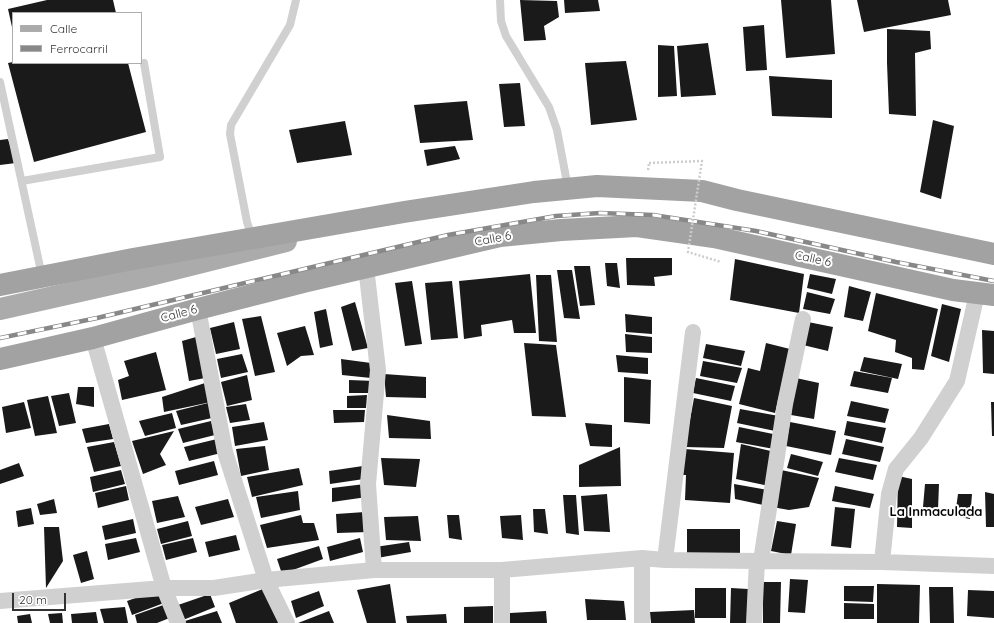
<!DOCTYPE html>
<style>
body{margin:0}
#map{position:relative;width:994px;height:623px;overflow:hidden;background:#fff;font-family:Quicksand,sans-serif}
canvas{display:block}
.legend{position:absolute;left:12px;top:12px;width:130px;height:52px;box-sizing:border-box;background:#fff;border:1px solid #adadad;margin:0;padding:5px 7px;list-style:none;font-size:12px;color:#333}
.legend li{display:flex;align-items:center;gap:8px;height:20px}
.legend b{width:20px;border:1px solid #adadad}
.scale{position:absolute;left:12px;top:593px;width:54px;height:18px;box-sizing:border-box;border:2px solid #333;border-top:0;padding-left:5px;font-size:12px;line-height:14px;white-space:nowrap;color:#333;-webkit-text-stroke:3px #fff;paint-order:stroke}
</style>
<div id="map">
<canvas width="994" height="623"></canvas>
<ul class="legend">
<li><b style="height:5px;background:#ababab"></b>Calle</li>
<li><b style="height:5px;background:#888"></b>Ferrocarril</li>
</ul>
<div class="scale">20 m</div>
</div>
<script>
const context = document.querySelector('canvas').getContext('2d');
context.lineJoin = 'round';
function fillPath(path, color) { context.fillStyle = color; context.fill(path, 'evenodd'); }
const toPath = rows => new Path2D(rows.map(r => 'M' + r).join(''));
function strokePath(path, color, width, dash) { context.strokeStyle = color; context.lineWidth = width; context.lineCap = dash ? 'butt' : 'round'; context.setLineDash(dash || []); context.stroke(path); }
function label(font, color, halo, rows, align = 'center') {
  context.font = font + ' Quicksand,sans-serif'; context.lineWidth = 4; context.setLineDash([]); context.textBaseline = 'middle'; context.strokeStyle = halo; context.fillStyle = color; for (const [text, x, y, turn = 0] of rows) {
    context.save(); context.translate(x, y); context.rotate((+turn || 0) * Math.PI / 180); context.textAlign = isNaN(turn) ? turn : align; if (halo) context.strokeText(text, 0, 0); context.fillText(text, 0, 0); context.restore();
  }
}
fillPath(toPath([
 [47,0,113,0,116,13,13,13,12,27,8,9],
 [520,0,557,1,559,17,544,26,546,40,524,41],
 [564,0,598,0,600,11,565,13],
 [781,0,831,0,835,54,786,58],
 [857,0,948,0,951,15,864,32],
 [764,25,767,70,746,71,743,27],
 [887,29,930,31,931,49,915,53,916,116,889,114,887,63],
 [708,43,716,95,681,97,677,46],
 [658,45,674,46,677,96,658,97],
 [626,61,637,120,591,125,585,63],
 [13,62,13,63,128,63,146,132,34,162,8,63],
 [769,76,832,80,832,118,772,116],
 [520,83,525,126,504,127,499,84],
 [467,101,473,140,420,143,414,105],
 [933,120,954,126,941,199,920,192],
 [345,121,352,155,297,163,289,130],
 [8,139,16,163,0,165,0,140],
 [455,146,460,159,427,166,424,150],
 [626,258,672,258,672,275,654,277,655,286,627,285],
 [735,259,804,274,799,313,730,300],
 [605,263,617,263,620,288,607,286],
 [574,266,590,266,595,305,580,306],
 [557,270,572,270,580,319,564,318],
 [530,274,536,333,514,333,512,320,481,325,482,336,464,339,459,281],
 [810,274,836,279,832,294,807,288],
 [536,275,551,275,557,342,539,341],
 [412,281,422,344,405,346,395,283],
 [452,281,458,338,431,340,425,283],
 [849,286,871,292,863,321,844,317],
 [807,292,835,299,830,314,803,309],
 [876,293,938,309,924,370,912,369,912,358,895,352,896,340,868,331],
 [355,302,368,348,352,351,341,307],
 [942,304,961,309,949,362,931,356],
 [326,309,333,345,320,348,314,312],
 [625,314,652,317,652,334,626,332],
 [261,316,275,372,255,376,242,319],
 [234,322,240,349,216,354,210,328],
 [808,322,833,327,828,351,803,345],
 [305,326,314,355,301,356,287,366,277,333],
 [982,330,994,331,994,374,983,373],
 [625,334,652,337,652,353,626,352],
 [196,337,205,378,189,381,182,341],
 [524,343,556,345,566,417,532,416],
 [766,343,790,349,775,413,739,404,748,368,760,371],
 [706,344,745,351,741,366,703,358],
 [156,352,166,390,122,400,118,380,129,376,124,361],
 [242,354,248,372,221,378,217,359],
 [616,355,648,358,648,374,618,372],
 [864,357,902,364,898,379,860,371],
 [341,359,371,363,371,378,342,375],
 [703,361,742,368,737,383,700,376],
 [854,371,892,378,888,393,850,386],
 [384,374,426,377,426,398,386,397],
 [247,375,252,400,227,406,221,382],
 [624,377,651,380,650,424,624,422],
 [696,378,735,386,731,401,693,393],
 [796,378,819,383,814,419,791,415],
 [349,380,375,381,374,393,349,393],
 [205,383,211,402,164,412,162,397],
 [78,387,94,387,94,407,76,404],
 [69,393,76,423,59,426,51,396],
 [367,395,366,408,347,408,347,396],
 [48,396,57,433,35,436,27,400],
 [694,398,732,406,724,448,685,447],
 [851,401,889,409,885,423,847,416],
 [24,402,31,428,6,433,2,407],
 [991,402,994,402,994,436,992,436],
 [208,403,212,418,181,425,176,411],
 [246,404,250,420,230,423,226,407],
 [740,409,779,416,775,431,737,423],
 [333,410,365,410,364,422,334,423],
 [172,413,176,428,145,436,139,421],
 [387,415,430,421,431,439,389,438],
 [211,421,215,435,183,443,178,429],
 [847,421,886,428,882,443,844,435],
 [264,422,268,440,235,446,232,427],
 [790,422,836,431,831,455,786,446],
 [585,423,612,425,612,447,590,446],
 [109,424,113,439,86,443,82,429],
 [739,427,778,435,774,449,736,442],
 [174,431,160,454,166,465,143,474,132,441],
 [217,439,221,453,189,461,184,447],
 [846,439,884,447,880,462,842,454],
 [114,442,121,466,94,472,87,447],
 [741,444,775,452,769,486,736,479],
 [265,446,269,470,241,476,236,449],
 [620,447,621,486,579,487,579,465],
 [685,449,734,453,730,503,685,500,686,475,682,475],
 [791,454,823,462,818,476,787,468],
 [381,458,420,459,416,487,384,485],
 [839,458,877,465,873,480,835,472],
 [214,461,218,475,179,485,175,471],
 [19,463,24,476,0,484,0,470],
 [363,466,364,479,330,484,329,471],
 [299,468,303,485,252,497,247,477],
 [121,470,125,484,93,492,90,477],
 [781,470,819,478,809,507,789,510,772,507],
 [898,476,912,479,912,528,897,527],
 [365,484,367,497,332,502,332,488],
 [734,484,768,490,768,506,735,499],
 [925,484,939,484,938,510,923,507],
 [126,486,129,500,98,508,95,493],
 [835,486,874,494,870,508,832,501],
 [298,491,300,510,261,518,256,497],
 [985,492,994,494,994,527,986,527],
 [607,494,610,532,584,531,581,496],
 [958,494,972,494,970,519,955,516],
 [563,495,576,495,579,535,566,533],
 [178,496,185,517,157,523,152,501],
 [54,499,57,513,40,515,37,504],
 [228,499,234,517,201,525,195,507],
 [835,507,855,509,851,548,831,546],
 [31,508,34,524,18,527,16,511],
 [533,509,545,509,548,534,534,532],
 [365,512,369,532,337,533,336,514],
 [301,515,303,523,314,523,319,540,267,548,260,525],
 [447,515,459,515,462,540,449,538],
 [521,515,523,540,502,538,500,516],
 [418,516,421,541,386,540,384,517],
 [133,519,136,533,105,540,102,526],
 [188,521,192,536,161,544,157,529],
 [777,521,796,524,791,555,771,551],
 [44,527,59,527,63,561,46,588],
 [687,529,740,529,740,556,687,556],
 [236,535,240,550,209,557,205,542],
 [136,538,140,552,108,560,105,544],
 [193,538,197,552,166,560,162,545],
 [360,538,363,552,330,561,327,547],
 [409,542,411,552,377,558,375,547],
 [319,546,323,559,282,574,277,559],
 [87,551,94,579,81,583,73,555],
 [790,579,808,580,805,613,788,612],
 [763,582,781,582,780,623,763,623],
 [390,584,396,623,367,623,357,590],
 [877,584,920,585,919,623,877,623],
 [844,586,874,586,873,602,844,601],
 [929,587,953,587,954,623,930,623],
 [265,588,279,623,236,623,229,603],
 [695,588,726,588,726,618,695,618],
 [731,588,748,589,748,623,730,623],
 [158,590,164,603,132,615,127,601],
 [968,590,994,591,994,618,967,616],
 [319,591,324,606,296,618,291,601],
 [210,594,215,607,183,620,178,605],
 [585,599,624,601,626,620,587,620],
 [844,603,874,604,874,619,844,619],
 [166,604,172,617,157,623,137,623,135,615],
 [493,606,493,623,464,623,464,607],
 [125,607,128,623,104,623,100,609],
 [694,610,695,623,651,623,650,612],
 [217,611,222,623,186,623,185,621],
 [329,611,334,623,298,623],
 [546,611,547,623,510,623,510,613],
 [96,612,98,623,72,623,71,614],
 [62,613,63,623,50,623,48,614],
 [30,614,32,623,18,623,17,616],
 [446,614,447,623,407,623,406,616]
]), '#1a1a1a');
strokePath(toPath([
 [648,170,649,163]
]), '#cdcdcd', 2.5, [2, 2]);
strokePath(toPath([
 [500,0,501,21,506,36,549,107,557,130,568,188],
 [0,82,42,276],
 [22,181,160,157,144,63],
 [252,237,247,222,230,134,231,125,290,25,296,0]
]), '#d0d0d0', 8);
strokePath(toPath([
 [366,267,378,370,368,484,374,570],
 [198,309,225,452,266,580,287,623],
 [93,338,164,588,178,623],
 [642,558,642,623],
 [665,560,693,332],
 [761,561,785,404,803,319],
 [882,562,889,494,896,469,921,438,957,381,977,294],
 [0,601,164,588,214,588,266,580,374,570,502,570,642,558,665,560,757,561,882,562,994,566],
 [502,623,502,570],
 [754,623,757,561]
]), '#d0d0d0', 16);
strokePath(toPath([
 [0,309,142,277,286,241]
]), '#ababab', 22);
strokePath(toPath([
 [0,285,133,259,404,212,534,192,597,186,702,191,737,200,994,254],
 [0,359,93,338,198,309,303,282,500,236,561,230,637,226,714,237,953,290,994,295]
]), '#a2a2a2', 22);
const rail = toPath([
 [0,338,97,318,448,235,556,216,600,213,653,215,756,231,896,262,994,281]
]);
strokePath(rail, '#888', 4.5);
strokePath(rail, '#fff', 3, [9]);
strokePath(toPath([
 [649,163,702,161,688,252,721,262]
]), '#cdcdcd', 2.5, [2, 2]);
label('12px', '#333', '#fff', [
 ["Calle 6",493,239,-11],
 ["Calle 6",813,259,12],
 ["Calle 6",179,314,-15]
]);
label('bold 13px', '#000', '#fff', [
 ["La Inmaculada",936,512]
]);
</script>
